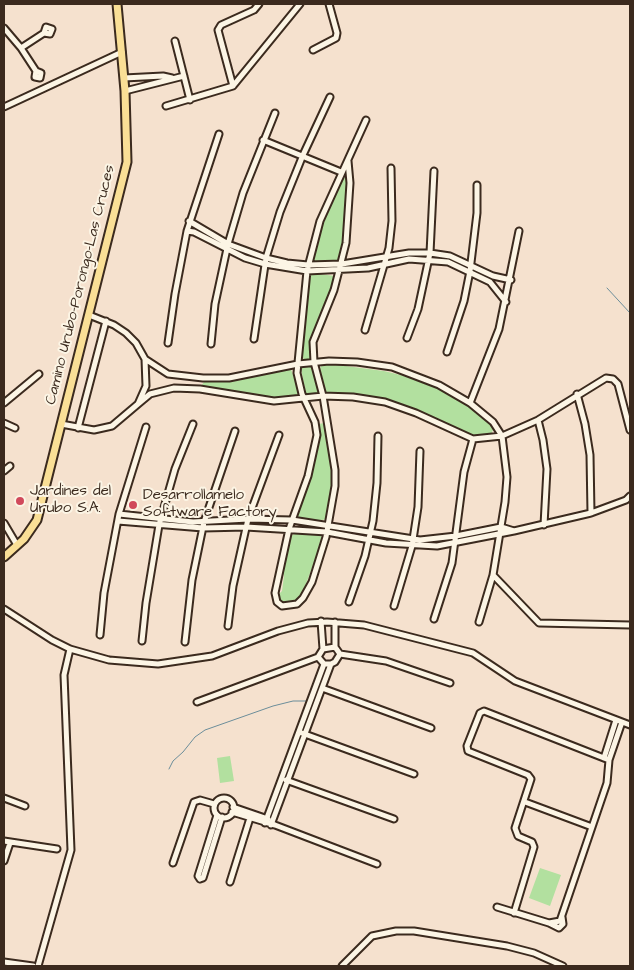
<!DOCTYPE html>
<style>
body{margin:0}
#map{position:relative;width:634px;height:970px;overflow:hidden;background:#f5e1ce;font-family:"Architects Daughter",sans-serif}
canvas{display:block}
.frame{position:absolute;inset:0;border:5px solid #3b2a1e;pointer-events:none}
</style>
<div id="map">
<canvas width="634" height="970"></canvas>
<div class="frame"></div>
</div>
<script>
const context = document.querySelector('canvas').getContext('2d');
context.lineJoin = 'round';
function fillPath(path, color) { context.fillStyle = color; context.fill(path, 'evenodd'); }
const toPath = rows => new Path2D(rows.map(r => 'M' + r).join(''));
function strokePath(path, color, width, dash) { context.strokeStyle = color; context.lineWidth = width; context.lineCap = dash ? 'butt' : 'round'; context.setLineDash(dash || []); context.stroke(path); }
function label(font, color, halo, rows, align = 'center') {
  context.font = font + ' "Architects Daughter",sans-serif'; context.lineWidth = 4; context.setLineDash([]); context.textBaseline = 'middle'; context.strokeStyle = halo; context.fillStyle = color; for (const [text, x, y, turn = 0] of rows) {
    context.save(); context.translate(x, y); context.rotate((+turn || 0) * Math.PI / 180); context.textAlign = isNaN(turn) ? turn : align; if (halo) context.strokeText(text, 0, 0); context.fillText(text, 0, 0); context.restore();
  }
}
fillPath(toPath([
 [343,177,348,179,344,244,340,262,316,263,313,260,322,227,339,183],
 [312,273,335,276,332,290,311,340,310,359,305,361,302,356,306,306,308,283],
 [331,364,384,371,413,378,433,386,459,400,482,416,490,423,493,430,491,434,488,436,476,437,434,417,377,398,326,393,320,368,322,365],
 [305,365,311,365,314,369,318,385,318,393,306,394,301,369],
 [291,369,298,390,298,396,294,398,263,398,201,386,204,382,244,379],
 [325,423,332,479,327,519,317,521,303,520,297,516,297,512,316,454,318,424],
 [298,532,318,533,323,538,302,595,298,600,284,603,281,602,278,595,282,591,284,576,283,573,291,536],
 [230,756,234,781,220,783,217,758],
 [540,868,561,875,550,906,529,898]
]), '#b2e09f');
strokePath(toPath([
 [607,288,630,313],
 [169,769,173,761,183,752,195,737,205,730,273,706,293,701,307,701]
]), '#6b8d9a', 1);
const minor = toPath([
 [4,28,21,48,36,71,41,73,40,78,35,77,36,71],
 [175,41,190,100],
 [21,48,44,33,50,34,52,29,46,27,44,33],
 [313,50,336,38,337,33,329,4],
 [124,78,163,76,172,78],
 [233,86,218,30,221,25,254,10,259,4],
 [125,91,184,76],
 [166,106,233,86,300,4],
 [4,107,122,52],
 [263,140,341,172],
 [348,161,350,183,346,243,334,290,313,342,314,362,323,396,335,470,335,486,326,537,312,582,303,598,297,604,282,606,277,602,275,593,289,529,308,476,317,435,315,422,302,394,297,373,307,271,320,221,366,120],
 [189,221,228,244,266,258,287,263,308,265,342,264,409,253,430,253,450,256,493,276,511,280],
 [187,231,194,232,245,258,265,264,307,271,368,268,409,259,448,262,490,282,506,302],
 [365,330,389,248,392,221,391,168],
 [407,338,418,309,430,253,434,171],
 [254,339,266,258,280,212,303,155,330,97],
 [168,343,175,294,187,231,219,134],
 [211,344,215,304,228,244,243,193,275,113],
 [447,352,464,301,470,271,477,213,477,185],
 [577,394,585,424,590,455,591,513],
 [4,403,39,374],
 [470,403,499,329,519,231],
 [138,404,150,394,174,388,200,389,274,401,323,396,353,397,385,402,416,413,473,439,502,436,493,422,470,403,439,385,392,367,357,362,329,361,298,364,229,378,203,378,168,374,145,359],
 [538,420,543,440,547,469,544,525],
 [4,423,15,428],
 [61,424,94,430,112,426,138,404,146,386,145,359,136,343,126,333,114,325,89,315],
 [78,428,106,321],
 [4,471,10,466],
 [118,521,203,528,246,527,327,532,386,543,437,546,514,531,501,527,456,536,420,540,292,520,248,519,193,522,119,514],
 [4,523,17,545],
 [514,531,591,513,626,500,630,496],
 [493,575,539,623,630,625],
 [349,602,365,556,373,521,377,483,378,436],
 [394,606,412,546,418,507,420,451],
 [4,609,52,640,70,649,109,660,158,664,212,656,278,631,308,623,327,622,364,625,473,653,515,681,630,725],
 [434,619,452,563,464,472,473,439],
 [321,621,323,649],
 [479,622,493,575,505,502,507,477,502,436,538,420,606,378,613,379,618,384,630,430],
 [228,626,233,586,248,519,279,435],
 [100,635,104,593,119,514,146,427],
 [142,641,146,603,159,525,175,469,193,424],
 [185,642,192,580,204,522,235,431],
 [335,647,335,622],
 [340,654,335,662,331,664,324,664,318,657,323,649,335,647,340,654,386,661,450,683],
 [322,688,431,728],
 [197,702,318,657],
 [302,733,414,774],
 [604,758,616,720],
 [286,780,394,819],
 [4,798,25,806],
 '214 808a10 10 0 1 1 20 0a10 10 0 1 1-20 0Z',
 [525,802,592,827],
 [233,807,268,819],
 [232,812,275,825,377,864],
 [265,823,324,664],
 [271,825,331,664],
 [4,841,57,849],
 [4,861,10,843],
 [173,863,194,802,200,800,214,804],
 [200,879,198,876,217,815],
 [200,879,203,878,222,817],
 [230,882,250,818],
 [497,907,549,923,560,921,607,783,609,760,622,722],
 [514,913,534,847,532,842,518,836,515,828,531,779,528,775,468,751,467,746,480,713,484,711,609,760],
 [549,923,559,928,563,924,562,917],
 [4,962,33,966],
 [38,966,71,850,64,675,70,649],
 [342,966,372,936,396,931,414,931,507,946,534,953,563,966]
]);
const major = toPath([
 [4,557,24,539,37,520,127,162,125,91,117,4]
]);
strokePath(minor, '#3b2a1e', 9);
strokePath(major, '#3b2a1e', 11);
strokePath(minor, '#fcf5e5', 5);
strokePath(major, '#fadf96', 7);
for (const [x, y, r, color] of [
 [20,501,5,"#d1495b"],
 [133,505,5,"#d1495b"]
]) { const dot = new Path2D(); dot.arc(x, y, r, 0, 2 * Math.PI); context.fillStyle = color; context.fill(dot); strokePath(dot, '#fcf5e5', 2); }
label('15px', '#3b2a1e', '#fcf5e5', [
 ["Camino Urubo-Porongo-Las Cruces",81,285,-76]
]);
label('15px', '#3b2a1e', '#fcf5e5', [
 ["Jardines del",30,492],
 ["Urubo S.A.",30,509],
 ["Desarrollamelo",143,496],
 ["Software Factory",143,513]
], 'left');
</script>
